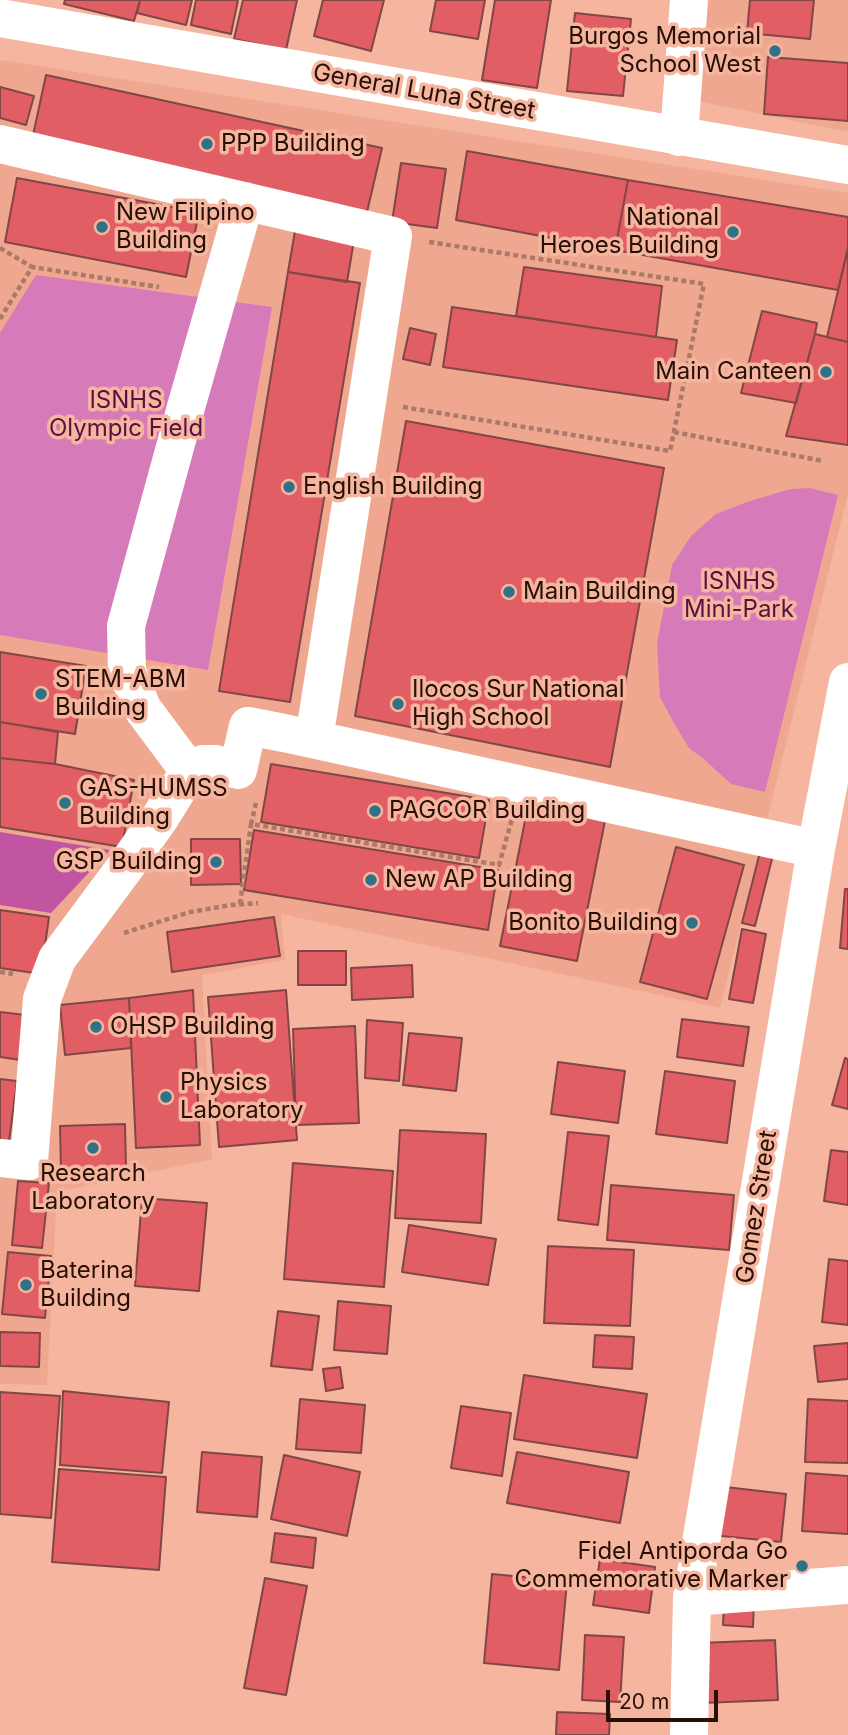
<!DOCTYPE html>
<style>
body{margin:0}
#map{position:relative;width:848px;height:1735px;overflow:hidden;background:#f5b59e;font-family:Inter,sans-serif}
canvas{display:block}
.scale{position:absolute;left:606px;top:1690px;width:112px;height:32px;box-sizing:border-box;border:4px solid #271008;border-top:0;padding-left:9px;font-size:21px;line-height:24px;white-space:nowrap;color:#271008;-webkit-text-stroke:5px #f5b59e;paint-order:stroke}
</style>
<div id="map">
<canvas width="848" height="1735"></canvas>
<div class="scale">20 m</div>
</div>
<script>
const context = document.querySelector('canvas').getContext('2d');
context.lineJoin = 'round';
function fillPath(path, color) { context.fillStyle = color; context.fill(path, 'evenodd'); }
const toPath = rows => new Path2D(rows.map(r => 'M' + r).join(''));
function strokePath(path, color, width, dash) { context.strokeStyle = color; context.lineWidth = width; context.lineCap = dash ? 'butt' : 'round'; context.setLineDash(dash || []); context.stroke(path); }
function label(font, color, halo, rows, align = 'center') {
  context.font = font + ' Inter,sans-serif'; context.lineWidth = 7; context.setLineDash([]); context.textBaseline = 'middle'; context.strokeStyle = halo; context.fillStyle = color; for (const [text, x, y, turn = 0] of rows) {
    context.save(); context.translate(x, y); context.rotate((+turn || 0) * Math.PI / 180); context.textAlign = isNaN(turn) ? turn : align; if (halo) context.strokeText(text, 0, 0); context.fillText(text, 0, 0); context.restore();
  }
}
fillPath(toPath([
 [706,0,848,0,848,132,698,101],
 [0,60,848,193,848,494,720,1008,281,914,285,960,202,975,212,1159,57,1192,47,1385,0,1384]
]), '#efa88f');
fillPath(toPath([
 [36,275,272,307,208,670,0,635,0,333],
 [810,488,838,495,765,792,731,784,705,760,689,748,675,725,660,697,657,643,672,565,691,536,716,514,747,502,790,489]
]), '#d77aba');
fillPath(toPath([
 [0,832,110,850,51,913,0,905]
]), '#c155a1');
const building = toPath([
 [65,0,140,0,134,21,64,4,65,0],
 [140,0,192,0,186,25,137,13,140,0],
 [196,0,238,0,231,34,191,25,196,0],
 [243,0,297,0,286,50,234,39,243,0],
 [323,0,384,0,371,51,314,36,323,0],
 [436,0,485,0,478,39,430,31,436,0],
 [495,0,551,0,537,88,482,80,495,0],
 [750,0,814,0,810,39,747,33,750,0],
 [575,13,631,19,623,96,567,91,575,13],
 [768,57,848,63,848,121,764,114,768,57],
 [46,75,382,148,367,212,32,140,46,75],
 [0,87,34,96,26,125,0,118,0,87],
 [467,151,628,180,615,250,456,220,467,151],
 [401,163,446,169,437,228,392,222,401,163],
 [17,178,199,212,186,277,5,242,17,178],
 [628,180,848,217,848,247,838,290,615,250,628,180],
 [296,225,355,234,347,282,288,272,296,225],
 [848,249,848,342,827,337,848,249],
 [524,267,662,286,656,337,516,316,524,267],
 [288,272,360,283,290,702,219,691,288,272],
 [452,307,677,340,668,400,443,367,452,307],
 [762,311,817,323,815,334,796,403,741,393,762,311],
 [410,328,436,334,430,365,403,359,410,328],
 [815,334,848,342,848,445,786,436,815,334],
 [406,421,664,468,610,767,355,716,406,421],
 [0,652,86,666,75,734,0,722,0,652],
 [0,722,58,732,55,764,0,758,0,722],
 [0,758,55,764,134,780,122,847,0,827,0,758],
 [271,764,489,800,479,858,261,822,271,764],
 [528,806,605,821,577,961,500,946,528,806],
 [254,830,498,870,488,930,244,890,254,830],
 [191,839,240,839,241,884,191,885,191,839],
 [763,840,776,843,755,926,742,923,763,840],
 [676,847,744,865,707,999,640,982,676,847],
 [845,889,848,889,848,949,840,948,845,889],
 [0,910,49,917,41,974,0,968,0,910],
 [274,917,280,956,172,972,167,932,274,917],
 [742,929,766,934,753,1003,729,999,742,929],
 [298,951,346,951,346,985,298,985,298,951],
 [412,965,413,997,352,1000,351,968,412,965],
 [193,990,200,1145,136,1148,129,998,193,990],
 [286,990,297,1140,219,1147,208,997,286,990],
 [129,998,131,1048,65,1055,60,1005,129,998],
 [0,1012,34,1016,27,1061,0,1057,0,1012],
 [682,1019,749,1027,743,1066,677,1057,682,1019],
 [367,1020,403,1023,399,1081,365,1078,367,1020],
 [355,1026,359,1123,296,1125,293,1029,355,1026],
 [409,1033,462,1038,456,1091,403,1085,409,1033],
 [845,1058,848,1059,848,1109,832,1105,845,1058],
 [558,1062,625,1071,618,1123,551,1114,558,1062],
 [665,1071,735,1081,727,1143,656,1134,665,1071],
 [0,1079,17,1081,8,1149,0,1148,0,1079],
 [125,1124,126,1169,61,1171,60,1126,125,1124],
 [400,1130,486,1134,481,1223,395,1218,400,1130],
 [568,1132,609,1136,598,1225,558,1220,568,1132],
 [831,1150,848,1152,848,1205,824,1201,831,1150],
 [293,1163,393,1171,384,1287,284,1279,293,1163],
 [18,1181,49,1183,42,1248,12,1245,18,1181],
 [611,1185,734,1195,729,1250,607,1240,611,1185],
 [142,1198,207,1203,199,1291,135,1286,142,1198],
 [409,1225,496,1239,488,1285,402,1272,409,1225],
 [548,1246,634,1250,630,1326,544,1323,548,1246],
 [8,1252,51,1256,45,1318,2,1314,8,1252],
 [829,1259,848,1261,848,1325,822,1322,829,1259],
 [338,1301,391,1306,387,1354,334,1350,338,1301],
 [278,1311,319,1316,312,1370,271,1366,278,1311],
 [0,1332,40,1333,39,1367,0,1366,0,1332],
 [595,1335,634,1337,632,1369,593,1367,595,1335],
 [848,1343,848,1379,818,1382,814,1346,848,1343],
 [340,1367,343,1388,326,1391,323,1369,340,1367],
 [524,1375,647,1394,637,1458,514,1439,524,1375],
 [63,1391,169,1402,162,1473,60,1465,63,1391],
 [0,1392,60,1396,51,1518,0,1514,0,1392],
 [300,1399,365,1405,361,1453,296,1449,300,1399],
 [808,1399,848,1401,848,1463,805,1462,808,1399],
 [461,1406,511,1413,502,1476,451,1468,461,1406],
 [202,1452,262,1457,257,1517,197,1512,202,1452],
 [517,1452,629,1472,620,1523,507,1503,517,1452],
 [284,1455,360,1472,347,1536,271,1519,284,1455],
 [59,1469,166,1477,159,1570,52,1562,59,1469],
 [806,1473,848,1476,848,1534,802,1531,806,1473],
 [717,1486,786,1494,781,1542,712,1535,717,1486],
 [275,1533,316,1538,313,1568,271,1562,275,1533],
 [600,1559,655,1567,649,1613,593,1605,600,1559],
 [492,1574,567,1581,559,1670,484,1663,492,1574],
 [265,1578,307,1586,286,1695,244,1688,265,1578],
 [724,1600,754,1601,753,1627,723,1625,724,1600],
 [585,1635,624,1637,620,1702,582,1700,585,1635],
 [775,1640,778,1700,701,1703,699,1643,775,1640],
 [557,1712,610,1714,609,1735,556,1735,557,1712]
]);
fillPath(building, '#e15e64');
strokePath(building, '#824646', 2);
strokePath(toPath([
 [0,248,32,267],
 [0,319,32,267,159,287],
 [403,407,670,451,704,284,429,242],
 [674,432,823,461],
 [256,803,251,824,499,865,512,819],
 [240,904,251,824],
 [124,933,190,912,231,905,258,903],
 [0,972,13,974]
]), '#aa7967', 4.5, [5, 3.5]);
strokePath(toPath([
 [0,18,848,165],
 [679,137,689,0],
 [0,144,393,236,314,739],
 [189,771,142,708,127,671,126,626,186,407,245,201],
 [0,1158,29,1161,42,999,57,959,126,866,161,816,189,771,203,764,216,764,238,770,248,726,284,733,816,849],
 [692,1597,848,1585],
 [689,1735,692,1597,816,849,848,682]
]), '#fff', 38);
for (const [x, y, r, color] of [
 [775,51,7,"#307185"],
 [207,144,7,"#307185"],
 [102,227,7,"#307185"],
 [733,232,7,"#307185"],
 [826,372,7,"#307185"],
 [289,487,7,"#307185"],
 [509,592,7,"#307185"],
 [41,694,7,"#307185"],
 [398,704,7,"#307185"],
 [65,803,7,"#307185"],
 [375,811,7,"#307185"],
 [216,862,7,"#307185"],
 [371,880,7,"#307185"],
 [692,923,7,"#307185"],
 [96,1027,7,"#307185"],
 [166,1097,7,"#307185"],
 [93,1148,7,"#307185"],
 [26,1285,7,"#307185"],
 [802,1566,7,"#307185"]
]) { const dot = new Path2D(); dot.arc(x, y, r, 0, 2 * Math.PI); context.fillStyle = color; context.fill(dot); strokePath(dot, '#f5b59e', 2.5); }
label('24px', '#271008', '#f5b59e', [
 ["Burgos Memorial",761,37,"right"],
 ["School West",761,65,"right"],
 ["PPP Building",221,144],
 ["New Filipino",116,213],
 ["Building",116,241],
 ["National",719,218,"right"],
 ["Heroes Building",719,246,"right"],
 ["Main Canteen",812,372,"right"],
 ["English Building",303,487],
 ["Main Building",523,592],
 ["STEM-ABM",55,680],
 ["Building",55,708],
 ["Ilocos Sur National",412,690],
 ["High School",412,718],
 ["GAS-HUMSS",79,789],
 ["Building",79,817],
 ["PAGCOR Building",389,811],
 ["GSP Building",202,862,"right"],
 ["New AP Building",385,880],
 ["Bonito Building",678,923,"right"],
 ["OHSP Building",110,1027],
 ["Physics",180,1083],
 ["Laboratory",180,1111],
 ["Research",93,1174,"center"],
 ["Laboratory",93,1202,"center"],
 ["Baterina",40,1271],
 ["Building",40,1299],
 ["Fidel Antiporda Go",788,1552,"right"],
 ["Commemorative Marker",788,1580,"right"]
], 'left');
label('24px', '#271008', '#f5b59e', [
 ["General Luna Street",424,92,10],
 ["Gomez Street",757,1207,-81]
]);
label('24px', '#561145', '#f5b59e', [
 ["ISNHS",126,401],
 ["Olympic Field",126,429],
 ["ISNHS",739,582],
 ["Mini-Park",739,610]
]);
</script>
